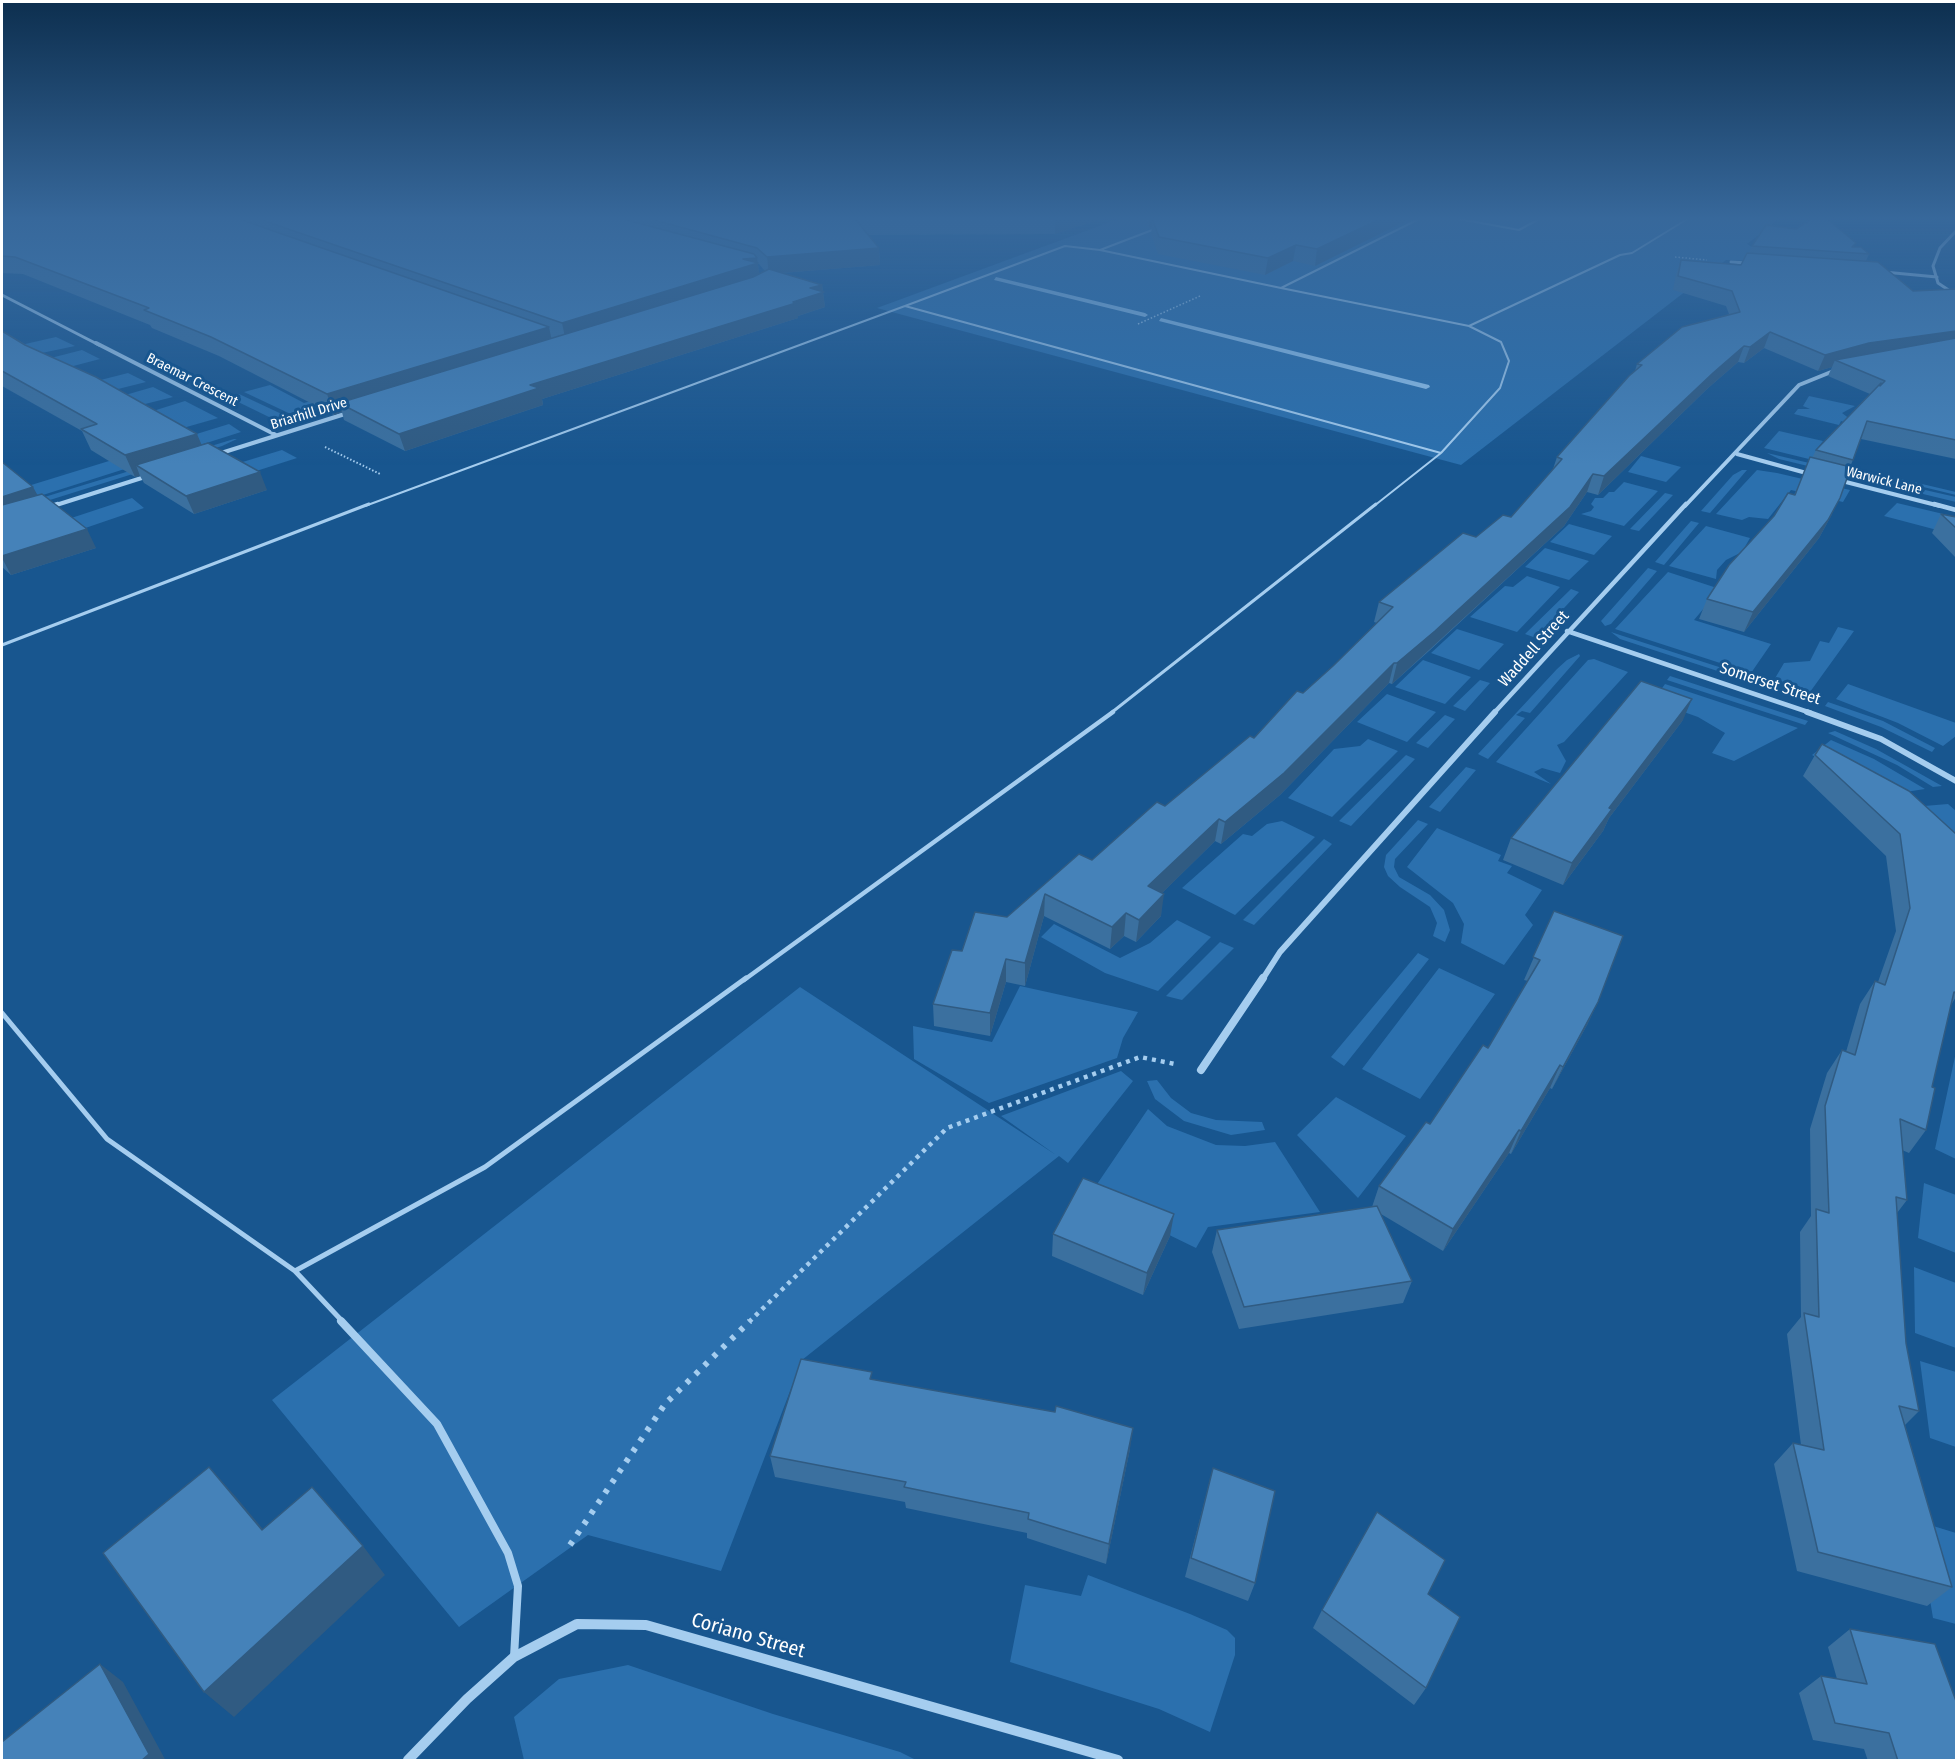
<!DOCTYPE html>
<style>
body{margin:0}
#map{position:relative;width:1958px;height:1762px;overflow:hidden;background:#18568f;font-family:"Fira Sans Condensed",sans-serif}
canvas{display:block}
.frame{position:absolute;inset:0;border:3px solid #fff;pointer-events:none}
</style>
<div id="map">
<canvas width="1958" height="1762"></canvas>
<div class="frame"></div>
</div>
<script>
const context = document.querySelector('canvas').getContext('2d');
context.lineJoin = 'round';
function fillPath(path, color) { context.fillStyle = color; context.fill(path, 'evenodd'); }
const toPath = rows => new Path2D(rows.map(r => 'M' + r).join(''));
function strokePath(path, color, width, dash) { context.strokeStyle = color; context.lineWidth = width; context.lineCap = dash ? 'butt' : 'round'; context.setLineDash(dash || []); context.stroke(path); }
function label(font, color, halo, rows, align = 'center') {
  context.font = font + ' "Fira Sans Condensed",sans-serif'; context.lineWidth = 6; context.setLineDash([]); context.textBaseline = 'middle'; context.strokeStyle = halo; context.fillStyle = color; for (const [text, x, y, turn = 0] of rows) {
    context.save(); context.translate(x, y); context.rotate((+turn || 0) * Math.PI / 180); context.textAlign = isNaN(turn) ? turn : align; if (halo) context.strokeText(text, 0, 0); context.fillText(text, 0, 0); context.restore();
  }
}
fillPath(toPath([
 [1121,218,1780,218,1747,244,1778,262,1726,260,1461,465,877,308],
 [56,337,75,346,37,354,21,345],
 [82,350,100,359,58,370,39,361],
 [128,373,146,382,98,394,81,385],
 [270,385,304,403,325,397,350,400,297,417,244,392],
 [153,387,173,397,125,409,115,398],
 [239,394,288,417,284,420,269,417,228,397],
 [1809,396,1855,406,1842,413,1859,426,1841,421,1839,425,1794,414,1798,409,1810,409,1803,406],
 [185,401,218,418,176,430,153,411],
 [229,424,241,432,2,508,2,494],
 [1779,431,1823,441,1815,451,1837,456,1833,463,1956,492,1956,495,1764,448],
 [234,439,237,439,222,446,2,515,2,510],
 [282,450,297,458,250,473,236,464],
 [1767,453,1915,488,1915,490,1924,492,1925,490,1956,497,1956,502,1779,459],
 [1641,456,1681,467,1666,482,1628,472],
 [1742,470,1747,470,1710,513,1701,511,1733,475],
 [1757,470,1777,473,1850,490,1843,502,1791,490,1768,519,1749,517,1742,520,1716,514],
 [1624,482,1658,491,1624,526,1581,514,1591,511,1594,507,1591,504,1595,498,1603,498,1609,492,1614,492],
 [1665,493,1673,495,1639,531,1630,529],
 [132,498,144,508,56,538,41,528],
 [1897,503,1956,517,1956,535,1884,516],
 [1691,521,1699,523,1664,565,1655,562],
 [1569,524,1612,536,1594,555,1550,542],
 [1706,526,1750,538,1742,552,1726,560,1717,570,1716,579,1669,566],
 [1545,548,1589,561,1569,580,1525,567],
 [1648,568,1657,571,1611,624,1605,626,1601,621],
 [1668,572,1720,589,1694,620,1771,644,1751,673,1615,629],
 [1527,576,1560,587,1517,632,1470,617,1505,586,1513,587],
 [1571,589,1579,592,1536,638,1525,634],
 [1838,627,1854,631,1810,692,1774,680,1784,663,1810,661,1820,641,1829,643],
 [1457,629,1504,644,1479,670,1431,653],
 [1611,632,1620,635,1750,677,1748,681,1620,639],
 [1579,654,1580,656,1530,713,1522,711,1516,715,1525,718,1488,759,1478,754,1557,669,1567,660],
 [1594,659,1628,672,1564,742,1557,745,1566,761,1560,773,1542,768,1534,772,1551,784,1496,762,1588,660],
 [1423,660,1471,677,1445,704,1395,687],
 [1670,676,1808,721,1805,725,1667,680],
 [1480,680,1490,683,1465,711,1453,706],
 [1665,684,1798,728,1734,761,1712,753,1725,733,1698,717,1653,701],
 [1848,684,1956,723,1956,736,1943,746,1898,723,1836,699],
 [1387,694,1436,712,1407,742,1357,722],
 [1828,702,1883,721,1935,748,1932,752,1881,727,1825,706],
 [1445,715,1455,719,1428,748,1416,743],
 [1835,731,1876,749,1942,786,1933,787,1897,765,1828,733],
 [1368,739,1398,751,1332,817,1288,798,1334,749,1360,746],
 [1831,740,1874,759,1925,789,1886,795,1812,755],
 [1406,755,1415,759,1351,826,1339,821],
 [1466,767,1476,770,1440,812,1429,807],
 [1948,804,1956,811,1956,868,1900,808],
 [1418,820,1428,824,1395,859,1394,867,1399,877,1430,895,1444,910,1450,930,1445,942,1433,936,1437,923,1430,907,1400,887,1388,876,1384,867,1386,855],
 [1282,821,1315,837,1235,915,1182,888,1243,834,1252,836,1267,824],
 [1437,828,1501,855,1498,861,1512,866,1507,873,1542,890,1525,915,1533,925,1504,965,1461,943,1464,924,1453,903,1407,867],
 [1324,839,1332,844,1254,925,1243,920],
 [1177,920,1211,937,1158,991,1105,973,1041,937,1054,924,1120,958,1150,943],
 [1220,942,1234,948,1182,1000,1166,996],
 [1418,953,1429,959,1344,1066,1331,1057],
 [1439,968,1495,994,1420,1099,1362,1069],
 [1020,986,1138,1012,1123,1038,1117,1058,989,1103,914,1059,913,1026,992,1042],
 [800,987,1056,1155,1001,1116,1121,1071,1133,1081,1068,1163,1059,1156,802,1360,721,1571,588,1535,459,1627,272,1400],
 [1956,1052,1956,1159,1935,1149],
 [1157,1080,1171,1098,1191,1113,1216,1120,1262,1122,1265,1130,1231,1135,1184,1121,1155,1099,1147,1081],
 [1336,1097,1406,1136,1358,1198,1297,1135],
 [1148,1109,1167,1126,1216,1145,1245,1146,1275,1142,1320,1212,1208,1227,1196,1248,1089,1196],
 [1924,1183,1956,1195,1956,1253,1918,1238],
 [1914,1267,1956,1283,1956,1348,1915,1333],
 [1920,1361,1956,1372,1956,1447,1930,1438],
 [1917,1521,1956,1533,1956,1624,1933,1618],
 [1088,1575,1190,1614,1227,1630,1235,1638,1235,1655,1210,1732,1159,1709,1010,1662,1025,1585,1081,1596],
 [628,1665,773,1714,900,1752,916,1760,524,1760,514,1717,559,1679]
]), '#2b70ae');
fillPath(toPath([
 [996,277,1145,313,1148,315,1145,317,994,280,996,277],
 [1161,318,1429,385,1430,387,1426,389,1159,321,1161,318]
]), '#98c9f2');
strokePath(toPath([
 [1675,257,1707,260],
 [1138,324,1200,296]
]), '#a5cdef', 1.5, [1.5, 2]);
strokePath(toPath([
 [325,447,380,474]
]), '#a5cdef', 2, [1.5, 2]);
strokePath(toPath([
 [749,1322,947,1128,1140,1057,1175,1064]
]), '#a5cdef', 4.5, [4, 5]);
strokePath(toPath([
 [570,1545,665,1404,750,1321]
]), '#a5cdef', 6, [4.5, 8]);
strokePath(toPath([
 [1454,218,1519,230,1541,218],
 [1155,229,1100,250,1281,288,1421,218],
 [1100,250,1065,246,905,306,1441,453],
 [1281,288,1469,326,1620,255,1632,253,1689,218],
 [365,506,905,306],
 [1374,506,1441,453,1500,388,1509,361,1501,342,1469,326]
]), '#a5cdef', 2);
strokePath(toPath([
 [2,645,369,504],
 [1111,713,1376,504]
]), '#a5cdef', 3);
strokePath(toPath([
 [744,980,1113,712]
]), '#a5cdef', 4.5);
strokePath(toPath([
 [2,1013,107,1139,295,1271,343,1322],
 [295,1271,485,1167,746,978]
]), '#a5cdef', 5);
strokePath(toPath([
 [341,1321,437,1424,508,1553,518,1586,514,1657]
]), '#a5cdef', 8);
strokePath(toPath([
 [1956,231,1940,248,1933,266,1938,283,1956,295],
 [1731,262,1748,263],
 [1884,272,1937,277],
 [2,295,99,345]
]), '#a5cdef', 3);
strokePath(toPath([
 [96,343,276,435],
 [218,454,348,413],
 [1737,454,1810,474],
 [1838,480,1940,506],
 [53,506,148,476],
 [1685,506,1799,385,1836,370]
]), '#a5cdef', 4);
strokePath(toPath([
 [1934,504,1956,510],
 [49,507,58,504],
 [1567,631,1811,713],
 [1494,713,1686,504]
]), '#a5cdef', 4.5);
strokePath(toPath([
 [1807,712,1881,739,1956,781],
 [1262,980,1280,952,1495,712]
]), '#a5cdef', 6);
strokePath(toPath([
 [1201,1070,1263,978]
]), '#a5cdef', 8);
strokePath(toPath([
 [408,1760,467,1699,514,1657,577,1624,646,1625,1118,1760]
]), '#a5cdef', 10);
fillPath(toPath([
 [2,218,1103,218,1055,234,868,235,879,248,880,265,782,273,822,285,825,307,798,316,798,318,542,399,543,405,405,451,344,420,342,412,334,415,219,356,152,328,150,325,23,274,2,273],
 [758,264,759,264,765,271,759,274],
 [1145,218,1412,218,1315,266,1293,261,1265,275,1158,254,1151,234,1152,227,1149,228],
 [1489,218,1513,218,1507,222],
 [1752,246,1854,247,1869,254,1866,261,1913,291,1956,289,1956,459,1861,439,1831,516,1819,538,1744,632,1699,619,1707,599,1794,495,1816,450,1870,394,1828,376,1832,367,1818,371,1764,348,1744,363,1738,362,1707,389,1598,495,1587,492,1564,526,1429,651,1392,684,1389,683,1280,795,1221,844,1215,841,1162,893,1161,916,1136,942,1124,936,1110,949,1044,916,1025,986,1006,982,990,1036,934,1026,933,1004,962,951,1007,917,1092,860,1165,806,1254,738,1333,666,1377,623,1374,622,1379,602,1476,537,1511,517,1553,469,1557,457,1635,371,1637,364,1729,314,1726,306,1673,290,1676,274,1681,260,1741,265,1749,253],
 [2,331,201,445,267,490,194,514,144,483,140,476,135,477,91,450,82,431,2,386],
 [2,462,37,495,96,548,11,575,2,567],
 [1941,514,1956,517,1956,558,1932,533],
 [1683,720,1609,818,1603,831,1563,885,1503,860,1511,838],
 [1815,755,1956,834,1956,997,1951,1005,1932,1087,1926,1130,1909,1153,1902,1150,1907,1200,1897,1213,1906,1343,1919,1411,1905,1425,1952,1587,1927,1606,1797,1571,1774,1464,1793,1443,1801,1445,1787,1334,1801,1317,1800,1232,1811,1216,1810,1129,1827,1073,1842,1050,1846,1052,1860,1004,1875,981,1878,982,1896,931,1886,856,1803,776],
 [1554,911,1598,1002,1587,1025,1552,1089,1550,1088,1511,1154,1509,1153,1443,1251,1381,1214,1412,1281,1403,1303,1239,1329,1212,1252,1217,1230,1372,1207,1379,1186,1430,1124,1488,1048,1528,981,1524,980],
 [1053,1234,1170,1236,1143,1295,1052,1256],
 [873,1380,1130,1449,1106,1564,1027,1538,1027,1533,906,1508,905,1502,775,1477,770,1456],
 [1213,1468,1255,1583,1248,1601,1185,1577],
 [1428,1594,1426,1688,1414,1705,1313,1628,1322,1610],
 [1850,1629,1956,1761,1868,1761,1864,1749,1813,1740,1799,1693,1821,1676,1837,1679,1828,1647]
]), '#3b709f');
fillPath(toPath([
 [1055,218,1103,218,1055,234],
 [1149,218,1152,218,1152,226,1149,228],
 [1382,218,1412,218,1315,266,1317,249],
 [1296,245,1293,261,1265,275,1268,258],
 [879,248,880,265,769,274,767,257],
 [757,258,760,280,566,342,562,323,743,259],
 [822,285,825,307,798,316,798,318,542,399,543,405,405,451,399,434,530,385,793,302,810,288],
 [549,327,553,346,339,403,342,412,334,415,327,394],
 [1956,331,1956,345,1835,360,1832,367,1818,371,1825,355,1869,343],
 [1770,332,1764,348,1744,363,1750,347],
 [1744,346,1738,362,1707,389,1598,495,1604,476,1713,373],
 [197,434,206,455,136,465,140,476,135,477,125,455],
 [260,472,267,490,194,514,186,496],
 [1593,474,1587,492,1564,526,1392,684,1397,663],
 [33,487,43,505,2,519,2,497],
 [1840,498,1831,516,1819,538,1744,632,1753,612],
 [87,529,96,548,11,575,2,558,2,556],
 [1394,663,1389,683,1280,795,1221,844,1225,822],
 [1692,699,1683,720,1609,818,1603,831,1563,885,1572,863,1609,808],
 [1219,819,1215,841,1146,909,1148,886],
 [1045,894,1044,916,1025,986,1025,963],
 [1164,894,1161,916,1136,942,1139,920],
 [1126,913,1124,936,1110,949,1112,927],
 [1006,959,1006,982,990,1036,990,1013],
 [1598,1002,1587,1025,1552,1089,1563,1067],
 [1560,1065,1550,1088,1511,1154,1521,1131],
 [1519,1130,1509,1153,1443,1251,1453,1229],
 [1174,1214,1170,1236,1143,1295,1147,1273],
 [1133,1428,1130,1449,1106,1564,1109,1544],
 [209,1467,236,1497,288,1559,262,1530],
 [363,1546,385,1575,234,1717,204,1692],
 [100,1664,123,1682,166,1761,141,1761]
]), '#305b82');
const building = toPath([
 [2,218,236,218,549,327,327,394,211,337,144,310,149,308,15,257,2,256,2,218],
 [256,218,619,218,754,254,757,258,743,259,758,263,562,323,256,218],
 [647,218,978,218,855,219,879,248,767,257,757,248,647,218],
 [1152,218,1382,218,1317,249,1296,245,1268,258,1159,237,1152,218],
 [1813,218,1826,218,1856,243,1852,247,1861,247,1869,254,1752,246,1766,225,1796,229,1813,218],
 [1747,253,1878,262,1913,291,1956,289,1956,331,1869,343,1825,355,1770,332,1750,347,1744,346,1713,373,1604,476,1593,474,1570,507,1435,631,1397,663,1394,663,1284,773,1225,822,1219,819,1148,886,1164,894,1139,920,1126,913,1112,927,1045,894,1025,963,1006,959,990,1013,933,1004,952,950,962,951,975,912,1007,917,1079,854,1092,860,1157,802,1165,806,1250,736,1254,738,1297,691,1303,693,1333,666,1393,607,1379,602,1463,533,1476,537,1503,515,1511,517,1562,459,1557,457,1629,376,1642,365,1637,364,1682,327,1740,312,1732,291,1678,276,1681,260,1741,265,1747,253],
 [769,269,822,285,810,288,824,292,793,302,796,303,530,385,539,388,399,434,339,403,753,277,769,269],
 [2,331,25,345,96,377,197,434,125,455,81,429,97,424,2,371,2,331],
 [1956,338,1956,440,1867,421,1853,460,1816,450,1881,383,1880,386,1885,381,1835,360,1956,338],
 [208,443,260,472,186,496,136,465,208,443],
 [1810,457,1851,467,1840,498,1828,520,1753,612,1707,599,1729,565,1774,516,1788,493,1795,495,1810,457],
 [2,462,33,487,2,497,2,462],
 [42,494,87,529,2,556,2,505,42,494],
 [1941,514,1956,517,1956,528,1941,514],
 [1641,681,1692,699,1609,808,1612,809,1572,863,1511,838,1641,681],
 [1822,744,1909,791,1956,834,1956,993,1954,992,1932,1087,1935,1088,1926,1130,1900,1119,1907,1200,1896,1197,1906,1343,1919,1411,1899,1406,1952,1587,1818,1552,1793,1443,1824,1450,1804,1313,1819,1317,1816,1209,1829,1213,1825,1106,1842,1050,1855,1055,1875,981,1885,985,1910,908,1900,834,1815,755,1822,744],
 [1554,911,1623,936,1598,1002,1563,1067,1560,1065,1521,1131,1519,1130,1453,1229,1379,1186,1426,1122,1430,1124,1483,1045,1488,1048,1540,960,1533,957,1554,911],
 [1083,1178,1174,1214,1147,1273,1053,1234,1083,1178],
 [1377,1206,1412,1281,1244,1307,1217,1230,1377,1206],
 [801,1359,872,1372,870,1379,1055,1412,1056,1406,1133,1428,1109,1544,1028,1519,1029,1513,904,1487,906,1482,770,1456,801,1359],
 [209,1467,262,1530,312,1487,363,1546,204,1692,103,1553,209,1467],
 [1213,1468,1275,1491,1255,1583,1191,1558,1213,1468],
 [1377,1512,1445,1560,1428,1594,1460,1617,1426,1688,1322,1610,1377,1512],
 [1850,1629,1935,1644,1956,1701,1956,1761,1898,1761,1889,1733,1835,1723,1821,1676,1867,1684,1850,1629],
 [100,1664,149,1754,141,1761,2,1761,2,1742,100,1664]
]);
fillPath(building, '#4582b9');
strokePath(building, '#305b82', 1.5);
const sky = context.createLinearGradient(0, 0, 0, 465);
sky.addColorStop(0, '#0d2f4f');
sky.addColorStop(0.47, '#37689b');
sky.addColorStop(1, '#37689b00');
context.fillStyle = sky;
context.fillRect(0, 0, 1958, 465);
label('14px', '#fff', '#18568f', [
 ["Braemar Crescent",192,380,27],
 ["Briarhill Drive",309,414,-17],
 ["Warwick Lane",1884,481,14]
]);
label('16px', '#fff', '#18568f', [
 ["Waddell Street",1534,649,-48],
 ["Somerset Street",1770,684,18]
]);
label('20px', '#fff', '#18568f', [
 ["Coriano Street",748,1636,16]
]);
</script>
